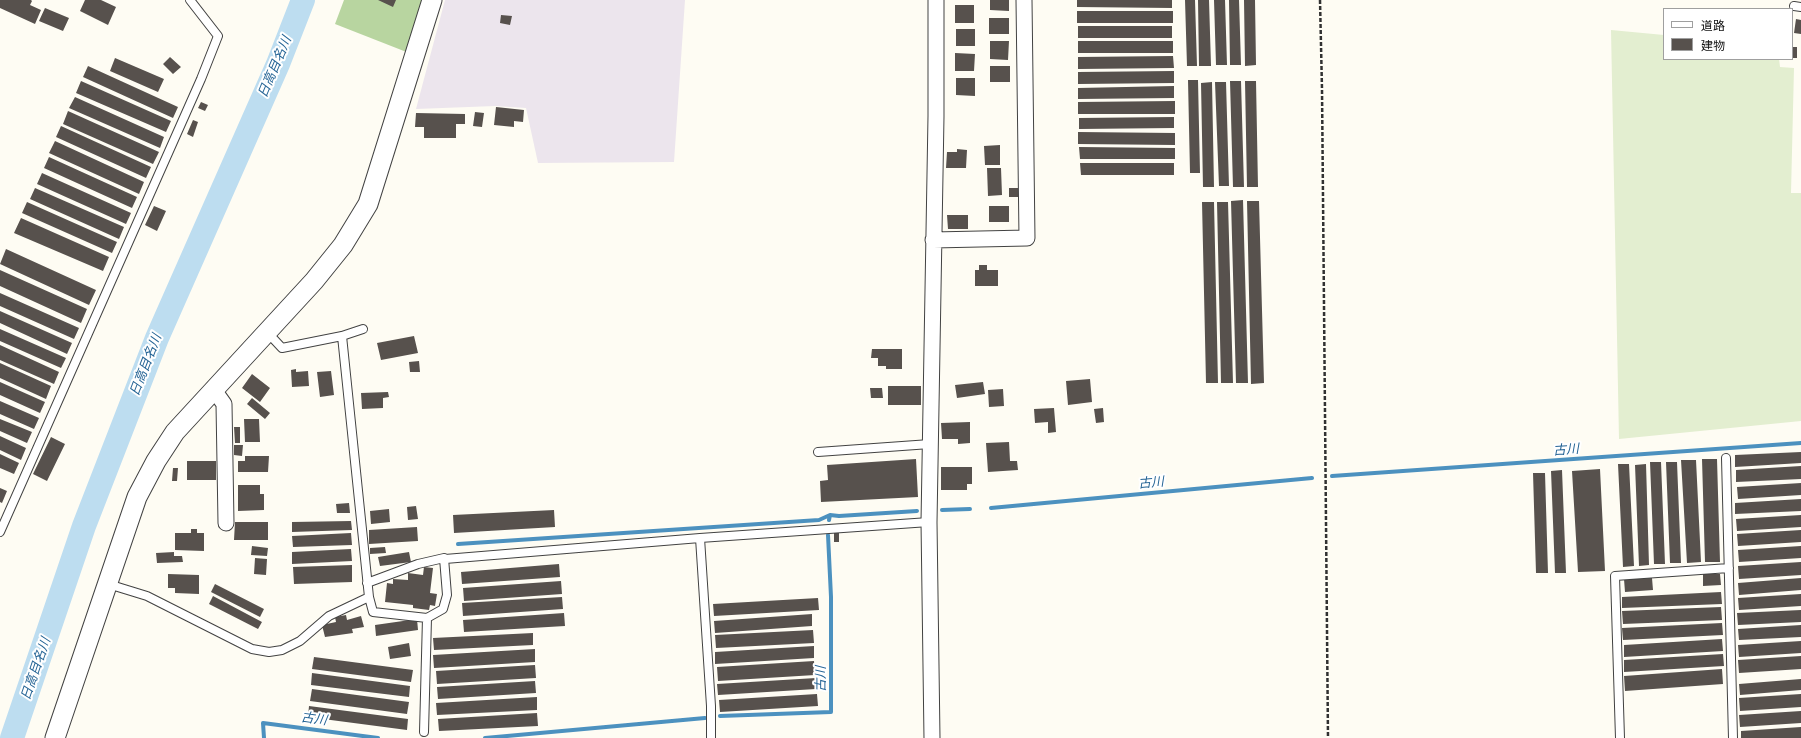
<!DOCTYPE html>
<meta charset="utf-8">
<style>
body{margin:0}
#map{position:relative;width:1801px;height:738px;overflow:hidden;background:#fefcf3;font-family:"IBM Plex Serif","Noto Sans JP",serif}
canvas{display:block}
.legend{position:absolute;left:1663px;top:8px;width:130px;height:52px;box-sizing:border-box;background:#fff;border:1px solid #9f9f9f;margin:0;padding:5px 7px;list-style:none;font-size:12px;color:#0f0f0f}
.legend li{display:flex;align-items:center;gap:8px;height:20px}
.legend b{width:20px;border:1px solid #9f9f9f}
</style>
<div id="map">
<canvas width="1801" height="738"></canvas>
<ul class="legend">
<li><b style="height:5px;background:#fff"></b>道路</li>
<li><b style="height:11px;background:#57514d"></b>建物</li>
</ul>
</div>
<script>
const context = document.querySelector('canvas').getContext('2d');
context.lineJoin = 'round';
function fillPath(path, color) { context.fillStyle = color; context.fill(path, 'evenodd'); }
const toPath = rows => new Path2D(rows.map(r => 'M' + r).join(''));
function strokePath(path, color, width, dash) { context.strokeStyle = color; context.lineWidth = width; context.lineCap = dash ? 'butt' : 'round'; context.setLineDash(dash || []); context.stroke(path); }
function label(font, color, halo, rows, align = 'center') {
  context.font = font + ' "IBM Plex Serif","Noto Sans JP",serif'; context.lineWidth = 4; context.setLineDash([]); context.textBaseline = 'middle'; context.strokeStyle = halo; context.fillStyle = color; for (const [text, x, y, turn = 0] of rows) {
    context.save(); context.translate(x, y); context.rotate((+turn || 0) * Math.PI / 180); context.textAlign = isNaN(turn) ? turn : align; if (halo) context.strokeText(text, 0, 0); context.fillText(text, 0, 0); context.restore();
  }
}
fillPath(toPath([
 [445,0,685,0,674,162,538,163,526,108,495,106,416,109]
]), '#ece5ed');
fillPath(toPath([
 [344,0,426,0,409,53,335,24]
]), '#b8d5a0');
fillPath(toPath([
 [1611,30,1664,35,1664,59,1779,59,1780,67,1794,68,1791,193,1801,193,1801,421,1619,439]
]), '#e3eed0');
strokePath(toPath([
 [1332,476,1801,443],
 [991,508,1312,478],
 [942,510,970,509],
 [829,520,830,515,839,516,917,511],
 [458,544,819,520,830,515],
 [720,716,831,712,831,597,828,535],
 [264,738,263,723,378,738],
 [485,738,705,718]
]), '#4c91bf', 4);
strokePath(toPath([
 [12,738,84,526,157,338,278,64,303,0]
]), '#bdddf0', 24);
fillPath(toPath([
 [0,0,31,0,32,1,30,5,41,10,35,24,0,8],
 [85,0,101,0,116,7,108,25,80,11],
 [378,0,396,0,393,7],
 [990,0,1009,0,1009,11,990,10],
 [1077,0,1172,0,1172,8,1077,7],
 [1185,0,1195,0,1197,66,1187,66],
 [1198,0,1209,0,1211,66,1199,66],
 [1214,0,1225,0,1227,65,1216,65],
 [1229,0,1239,0,1241,65,1230,65],
 [1244,0,1255,0,1256,65,1245,66],
 [955,5,974,5,974,23,955,23],
 [45,8,69,18,63,31,39,21],
 [1077,11,1173,11,1173,23,1077,23],
 [501,15,512,16,510,25,500,23],
 [989,18,1009,18,1009,34,989,34],
 [1796,19,1801,20,1801,34,1794,33],
 [1078,26,1172,26,1172,38,1078,38],
 [956,29,975,29,975,46,956,46],
 [990,41,1009,41,1008,60,990,59],
 [1078,41,1173,41,1173,53,1078,53],
 [1792,47,1797,47,1797,58,1792,58],
 [955,53,975,54,974,71,955,71],
 [1173,56,1174,68,1078,69,1078,57],
 [170,57,181,67,173,74,163,64],
 [115,58,164,79,158,92,110,71],
 [88,66,178,107,173,118,83,77],
 [990,66,1010,66,1010,82,990,82],
 [1174,71,1174,83,1078,84,1078,72],
 [956,78,975,78,975,96,956,95],
 [1188,80,1198,80,1200,173,1190,173],
 [81,81,171,121,166,132,76,93],
 [1230,81,1241,81,1244,187,1233,187],
 [1245,81,1256,81,1258,187,1247,187],
 [1212,82,1214,187,1203,187,1201,83],
 [1215,82,1226,82,1229,186,1219,186],
 [1174,86,1174,98,1078,99,1078,88],
 [75,97,164,137,160,148,69,108],
 [1175,101,1175,114,1078,114,1078,102],
 [201,102,208,105,205,111,198,108],
 [496,107,524,110,523,122,514,121,514,127,494,125],
 [68,111,159,152,153,164,63,124],
 [475,112,484,113,482,127,473,126],
 [416,113,465,114,465,124,456,124,456,138,424,138,424,127,415,127],
 [1174,117,1174,128,1079,129,1079,118],
 [193,120,198,122,193,137,187,134],
 [61,126,151,167,146,178,56,137],
 [1078,132,1175,133,1175,145,1078,144],
 [55,141,144,182,139,194,49,153],
 [1000,145,1000,165,985,165,984,146],
 [1079,147,1175,148,1175,159,1080,159],
 [957,149,967,150,966,168,946,168,947,152,957,152],
 [49,157,137,197,132,208,44,168],
 [1080,163,1174,163,1174,175,1081,175],
 [987,168,1001,168,1002,195,988,196],
 [42,173,131,213,126,224,37,184],
 [35,188,124,227,119,239,30,199],
 [1009,188,1019,188,1020,197,1009,197],
 [1243,200,1248,383,1236,383,1231,201],
 [1247,201,1259,201,1264,383,1251,384],
 [27,202,117,242,112,253,22,213],
 [1202,202,1214,202,1218,383,1206,383],
 [1217,202,1228,202,1233,383,1221,383],
 [154,206,166,211,157,231,145,225],
 [989,206,1009,206,1009,222,989,222],
 [947,215,968,215,968,229,948,229],
 [21,218,109,257,103,271,14,233],
 [6,249,96,290,89,305,0,264],
 [979,265,987,265,987,270,998,270,998,286,975,286,975,270,979,270],
 [0,270,87,309,81,323,0,286],
 [0,293,79,328,74,339,0,306],
 [0,311,72,343,67,354,0,323],
 [0,329,66,358,61,368,0,341],
 [414,336,418,353,381,360,377,343],
 [0,345,59,372,54,384,0,360],
 [872,349,902,349,902,369,886,369,886,366,878,366,878,358,871,358],
 [419,361,420,372,410,372,409,362],
 [0,363,51,386,46,399,0,378],
 [296,369,296,372,308,371,309,386,292,387,291,370],
 [331,371,334,395,320,397,317,372],
 [252,374,270,388,260,402,242,388],
 [1090,379,1092,402,1068,405,1066,381],
 [0,382,45,402,40,413,0,395],
 [983,382,985,394,957,398,955,385],
 [888,386,921,386,921,405,888,405],
 [870,388,882,388,883,398,871,398],
 [1003,389,1004,406,989,407,988,390],
 [388,392,389,397,383,398,383,408,362,409,361,393],
 [252,398,270,413,265,419,247,404],
 [0,401,39,418,34,429,0,414],
 [1054,408,1056,432,1048,433,1048,422,1035,423,1034,409],
 [1103,408,1104,422,1096,423,1094,409],
 [0,419,32,432,27,443,0,431],
 [244,419,259,419,260,442,245,442],
 [970,422,970,443,958,444,958,439,942,439,941,423],
 [234,427,240,427,240,443,235,443],
 [0,436,26,448,21,460,0,450],
 [51,437,65,444,47,481,33,474],
 [1009,442,1010,461,1017,461,1018,470,988,472,986,443],
 [234,445,243,445,242,456,234,455],
 [1801,452,1801,463,1735,467,1735,455],
 [0,454,19,463,14,474,0,468],
 [245,456,269,456,268,472,238,472,238,461,245,461],
 [916,459,918,497,821,502,820,481,828,480,827,465],
 [1702,459,1717,459,1720,562,1705,562],
 [1681,460,1696,460,1701,562,1687,563],
 [187,461,216,461,216,480,187,480],
 [1650,462,1661,462,1665,564,1654,564],
 [1666,462,1677,462,1681,563,1670,563],
 [1618,464,1629,464,1634,566,1623,567],
 [1646,464,1649,565,1639,566,1635,465],
 [1801,466,1801,479,1736,482,1736,470],
 [941,467,972,467,972,484,967,484,967,490,941,490],
 [173,468,178,468,177,481,172,481],
 [1600,469,1605,571,1578,572,1572,471],
 [1562,470,1566,573,1555,573,1551,471],
 [1533,473,1545,473,1548,573,1536,573],
 [1801,483,1801,495,1738,499,1737,487],
 [238,485,260,485,260,494,264,494,264,510,238,511],
 [0,488,7,491,2,503,0,502],
 [1801,499,1801,511,1735,514,1735,503],
 [349,503,350,513,337,513,336,504],
 [416,506,418,519,408,520,407,507],
 [389,509,390,522,371,524,370,511],
 [554,510,555,527,454,533,453,515],
 [1801,515,1801,527,1737,531,1736,519],
 [351,521,352,530,292,532,292,522],
 [235,522,268,522,268,540,234,540],
 [417,527,418,541,369,544,369,530],
 [191,529,197,529,197,533,204,533,204,551,175,550,175,533,191,533],
 [1801,530,1801,542,1738,546,1737,534],
 [351,533,352,545,293,547,292,536],
 [834,533,839,533,839,542,834,542],
 [252,546,268,548,267,556,251,555],
 [1801,546,1801,558,1739,562,1738,550],
 [385,547,386,553,370,554,370,548],
 [351,549,352,561,292,564,292,552],
 [174,552,174,556,182,556,183,562,157,563,156,553],
 [409,552,411,562,380,566,378,557],
 [255,558,267,559,266,575,254,574],
 [1801,562,1801,575,1739,579,1738,566],
 [559,564,560,577,462,584,461,572],
 [352,565,352,582,294,584,293,567],
 [424,567,433,568,430,593,437,594,435,606,430,605,429,610,413,608,413,605,385,602,387,583,393,584,393,579,408,580,408,573,423,575],
 [168,574,199,575,199,594,175,593,175,588,168,588],
 [1703,574,1720,574,1721,585,1703,586],
 [1652,578,1653,590,1625,592,1624,579],
 [1801,578,1801,590,1739,595,1738,583],
 [561,581,562,594,464,601,463,588],
 [215,584,264,609,260,617,211,592],
 [1721,592,1722,604,1622,608,1622,597],
 [1801,594,1801,606,1739,610,1738,598],
 [213,596,262,622,258,629,209,604],
 [562,597,563,609,463,616,462,603],
 [818,598,819,610,714,616,713,604],
 [1721,607,1722,620,1623,624,1622,611],
 [1801,610,1801,622,1738,625,1737,613],
 [564,613,565,626,464,632,463,620],
 [812,614,812,626,715,633,714,621],
 [346,615,347,620,361,616,364,627,352,629,353,633,325,637,322,625,336,622,335,617],
 [417,619,418,630,376,636,375,625],
 [1722,623,1723,635,1623,640,1622,628],
 [1801,625,1801,637,1739,640,1738,629],
 [813,630,814,643,716,648,715,635],
 [533,633,533,645,434,650,433,638],
 [1722,639,1723,651,1624,657,1624,645],
 [1801,641,1801,653,1739,657,1738,645],
 [409,643,411,656,390,659,388,647],
 [814,646,814,658,715,664,715,652],
 [535,649,535,662,434,668,433,655],
 [1723,654,1724,666,1624,672,1624,660],
 [1801,656,1801,669,1739,673,1738,660],
 [314,657,413,670,411,682,312,669],
 [814,661,815,675,718,681,717,667],
 [535,665,536,678,437,684,436,671],
 [1722,669,1723,684,1625,691,1624,676],
 [312,673,410,686,409,697,311,685],
 [816,678,816,689,718,695,717,684],
 [1801,679,1801,690,1740,695,1739,684],
 [535,681,536,693,438,699,437,687],
 [312,689,409,702,407,714,310,701],
 [817,694,818,706,720,712,719,700],
 [1801,694,1801,707,1740,711,1739,698],
 [537,697,537,710,437,715,436,703],
 [309,706,408,719,407,730,308,717],
 [1801,711,1801,723,1740,727,1739,715],
 [537,713,538,726,439,731,438,719],
 [1801,727,1801,738,1741,738,1741,731]
]), '#57514d');
const service = toPath([
 [1794,6,1801,7],
 [267,332,282,348,342,336,363,329],
 [818,452,930,444],
 [1726,458,1733,738],
 [0,532,201,79,218,36,190,0],
 [700,538,711,706,711,738],
 [445,559,700,538,929,522],
 [367,583,418,564,444,558,447,595,443,609,427,618,424,732],
 [108,584,147,596,252,649,269,652,282,650,300,641,329,616,369,597,342,336],
 [369,597,373,612,427,618],
 [1620,738,1615,576,1729,568]
]);
const minor = toPath([
 [933,240,1027,238,1024,0],
 [214,390,224,404,226,523],
 [932,738,929,522,936,116,936,0]
]);
const tertiary = toPath([
 [55,738,137,497,156,461,175,432,314,281,343,245,368,204,432,0]
]);
strokePath(service, '#424242', 10);
strokePath(minor, '#424242', 17);
strokePath(tertiary, '#424242', 21);
strokePath(toPath([
 [1320,0,1322,89,1328,738]
]), '#313131', 2.5, [4, 2]);
strokePath(service, '#fff', 8);
strokePath(minor, '#fff', 15);
strokePath(tertiary, '#fff', 19);
label('italic 13px', '#256495', '#fff', [
 ["日高目名川",275,67,-67],
 ["日高目名川",146,365,-69],
 ["古川",1566,450,-4],
 ["古川",1151,483,-5],
 ["日高目名川",36,669,-71],
 ["古川",821,679,-90],
 ["古川",314,719,8]
]);
</script>
